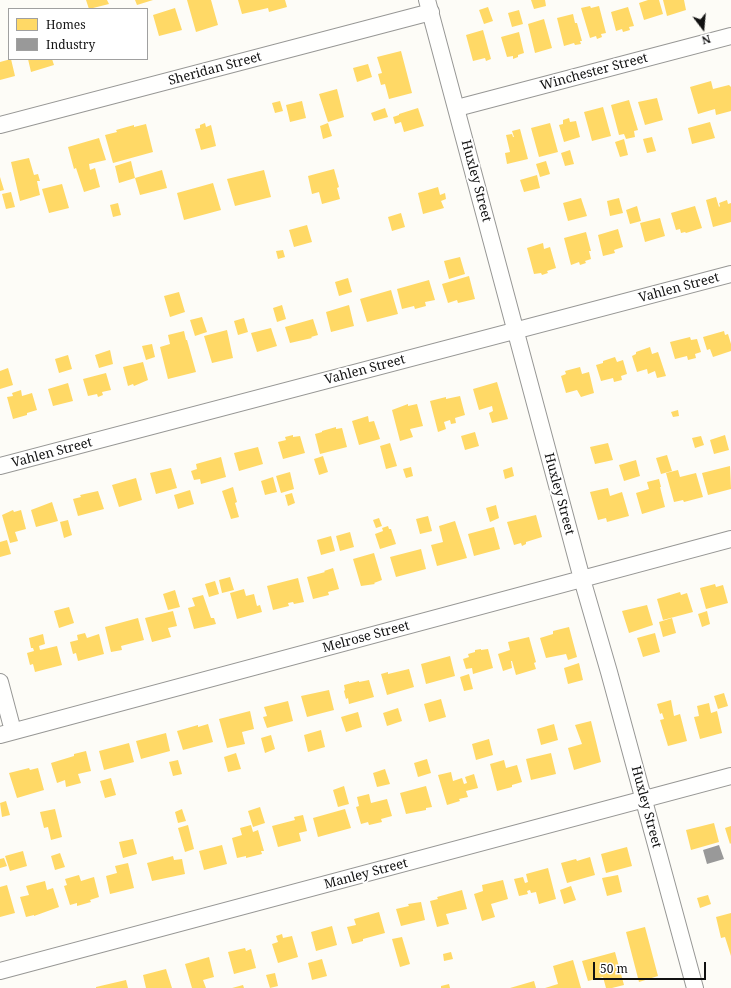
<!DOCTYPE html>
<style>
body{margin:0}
#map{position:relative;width:731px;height:988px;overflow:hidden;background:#fdfcf7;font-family:"Noto Serif",serif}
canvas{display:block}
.legend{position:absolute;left:8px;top:8px;width:140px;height:52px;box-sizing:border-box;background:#fff;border:1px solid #a0a0a0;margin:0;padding:5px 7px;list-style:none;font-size:12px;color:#111}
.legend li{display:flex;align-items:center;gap:8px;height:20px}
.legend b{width:20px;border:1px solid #a0a0a0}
.north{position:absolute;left:683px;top:8px;width:40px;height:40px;-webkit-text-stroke:3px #fff;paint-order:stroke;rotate:164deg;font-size:11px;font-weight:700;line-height:16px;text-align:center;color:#111}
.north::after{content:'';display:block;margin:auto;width:14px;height:18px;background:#111;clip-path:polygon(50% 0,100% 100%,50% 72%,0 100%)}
.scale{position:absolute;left:593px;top:962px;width:113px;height:18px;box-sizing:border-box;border:2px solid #111;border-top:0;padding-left:5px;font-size:12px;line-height:14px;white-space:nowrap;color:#111;-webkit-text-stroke:3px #fff;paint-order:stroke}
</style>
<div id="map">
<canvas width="731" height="988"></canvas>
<ul class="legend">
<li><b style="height:11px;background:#ffd966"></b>Homes</li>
<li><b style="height:11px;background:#999"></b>Industry</li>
</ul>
<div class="north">N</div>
<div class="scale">50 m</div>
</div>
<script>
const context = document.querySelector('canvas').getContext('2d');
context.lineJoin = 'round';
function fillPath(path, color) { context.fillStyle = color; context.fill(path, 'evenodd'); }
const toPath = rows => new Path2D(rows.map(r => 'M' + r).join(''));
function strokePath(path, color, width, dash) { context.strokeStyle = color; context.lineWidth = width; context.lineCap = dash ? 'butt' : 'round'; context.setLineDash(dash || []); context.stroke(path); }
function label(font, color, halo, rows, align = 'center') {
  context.font = font + ' "Noto Serif",serif'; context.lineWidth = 4; context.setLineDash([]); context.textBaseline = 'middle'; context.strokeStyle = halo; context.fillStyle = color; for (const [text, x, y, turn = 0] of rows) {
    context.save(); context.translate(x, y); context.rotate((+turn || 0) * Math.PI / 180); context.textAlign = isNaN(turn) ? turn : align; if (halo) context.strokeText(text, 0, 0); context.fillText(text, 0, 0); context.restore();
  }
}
fillPath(toPath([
 [86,0,107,0,109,4,89,9],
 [135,0,153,0,137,5],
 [187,0,211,0,218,25,196,32],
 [238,0,285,0,287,7,269,12,268,8,242,14],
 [531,0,545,0,546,6,534,9],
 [648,0,659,0,663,14,644,20,639,3],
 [663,0,684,0,686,10,667,16],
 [590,6,591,8,599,6,606,33,601,34,602,37,597,39,596,36,590,38,581,8],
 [488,7,493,21,484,24,479,10],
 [628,7,634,26,629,27,630,30,623,32,622,29,616,31,611,12],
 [175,8,182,30,159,36,153,15],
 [519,10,523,24,512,27,508,13],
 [573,14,575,23,577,23,582,41,580,41,581,44,575,45,574,43,564,46,557,18],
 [544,19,552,48,535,53,528,24],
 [483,30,491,59,486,61,485,58,473,61,466,35],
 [519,32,524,53,518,55,518,57,513,59,513,56,507,57,501,37],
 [401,51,412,93,389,99,385,84,381,85,378,74,382,73,377,57],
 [11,59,15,76,0,80,0,62],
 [28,59,52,59,54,65,31,72],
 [368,64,372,77,357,82,353,68],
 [711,81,713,89,729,85,731,87,731,111,716,115,715,109,698,114,690,87],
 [337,89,344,117,328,122,319,94],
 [657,98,663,120,645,125,638,102],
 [629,100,638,130,634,131,635,137,626,139,624,134,619,135,611,105],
 [280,101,283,111,275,113,272,103],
 [302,101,306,118,290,122,286,105],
 [603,107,611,136,592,141,584,112],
 [385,108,388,117,374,121,371,113],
 [418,108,424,126,404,132,401,122,395,124,393,117,399,115,399,114],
 [569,118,570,122,576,121,580,137,564,142,559,125,563,124,563,120],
 [710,122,715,138,692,144,688,128],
 [205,123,206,127,211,125,216,146,201,150,195,129,200,128,200,125],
 [328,123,332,136,323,139,320,126],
 [550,123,558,152,539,157,531,128],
 [146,124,153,152,113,163,105,135,117,132,116,130,134,125,134,127],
 [520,129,528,159,507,164,505,153,510,152,506,135,512,134,513,137,514,137,512,131],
 [652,137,656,151,647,153,643,139],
 [99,138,106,160,89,164,90,170,95,168,100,187,84,192,76,168,74,169,68,147],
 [624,139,628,155,620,157,615,142],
 [570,150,574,164,565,166,561,153],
 [29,158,34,175,38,174,40,181,37,181,40,195,20,201,11,162],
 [131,161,135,178,119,183,115,166],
 [546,161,550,174,540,177,536,164],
 [334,169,339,187,337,188,340,199,322,204,319,192,312,194,308,176],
 [162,170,167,188,140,195,135,178],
 [264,170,271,197,235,206,227,179],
 [537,175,540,188,524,192,520,180],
 [0,177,4,190,0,191],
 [213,183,221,210,184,220,177,193],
 [62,184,69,208,49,213,42,189],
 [438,187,440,195,445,193,446,199,441,201,444,208,423,214,418,193],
 [11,192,15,207,6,209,2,194],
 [716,197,719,207,720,206,719,203,727,200,728,204,731,203,731,222,713,227,706,200],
 [581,198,587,216,568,221,563,203],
 [619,198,623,213,610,216,607,201],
 [118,203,121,215,113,217,110,205],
 [637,206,641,221,630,224,626,210],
 [695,206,702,228,686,233,685,232,681,233,680,229,676,230,671,213],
 [401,213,405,227,392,231,388,217],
 [660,218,665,236,645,242,640,223],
 [307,225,312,242,294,247,289,230],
 [618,229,623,247,614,250,615,253,603,256,598,235],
 [586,232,591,251,589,251,591,259,585,261,586,263,580,265,579,262,571,265,564,238],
 [543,243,544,249,550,247,556,268,547,271,548,273,542,275,541,273,534,274,527,248],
 [283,250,285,257,278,259,276,251],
 [460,257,465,274,449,279,444,261],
 [469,276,475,299,458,303,457,300,448,303,442,284],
 [348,278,352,292,339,296,335,282],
 [429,280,435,300,425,302,426,306,415,309,414,306,402,309,397,289],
 [391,290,398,314,367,322,360,299],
 [179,292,185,312,170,317,164,296],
 [282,305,286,319,277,322,273,308],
 [349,305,354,326,331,332,326,312],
 [202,317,207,332,195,336,190,320],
 [244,318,248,332,238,335,234,321],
 [313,319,318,335,311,337,312,338,290,343,285,327],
 [271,328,277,346,257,352,251,333],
 [227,330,233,358,212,363,204,336],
 [184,331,186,340,187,340,196,372,168,379,160,347,170,344,168,335],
 [724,331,725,335,728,334,731,344,731,351,713,357,710,349,707,350,703,337],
 [690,337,691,340,697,339,701,352,695,354,696,358,688,360,687,356,675,359,670,342],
 [152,344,155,357,146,360,142,346],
 [650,347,652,354,658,352,666,376,657,378,655,371,648,374,647,369,637,372,632,356,636,354,636,352],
 [110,350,113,364,99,368,95,355],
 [68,355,72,369,59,373,55,359],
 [615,357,617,362,623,360,627,374,621,376,622,380,614,382,613,378,601,381,596,365,603,363,603,361],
 [143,362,148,380,134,386,133,384,128,386,123,367],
 [580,367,582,374,589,372,594,393,581,397,577,390,566,393,561,376,566,374,565,371],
 [8,368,13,385,0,389,0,371],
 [106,373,111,390,102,392,103,395,98,397,97,394,88,396,83,379],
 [497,382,508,419,492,423,489,413,493,411,492,406,479,410,473,389],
 [68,383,73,401,53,406,48,389],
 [21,390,22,396,32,393,37,410,27,413,27,415,13,419,7,397,13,396,12,393],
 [460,396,465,415,455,418,456,423,451,424,450,420,444,422,446,429,438,432,430,401,446,397,446,399],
 [408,404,408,406,417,404,423,426,410,429,413,437,400,441,392,410],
 [678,410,679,416,673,417,671,412],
 [368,416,369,422,374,421,380,439,359,445,352,421],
 [336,427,336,429,342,428,347,447,320,454,315,434,322,432,322,431],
 [475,432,479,446,465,450,461,436],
 [293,435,293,437,300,436,305,453,283,459,278,442,286,440,285,437],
 [725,435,729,450,714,454,710,440],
 [701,436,704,445,695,448,692,438],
 [390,443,397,466,386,469,380,446],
 [608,443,613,460,595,464,590,447],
 [258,447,263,464,239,471,234,453],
 [667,455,672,471,661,474,656,458],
 [323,456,328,472,319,475,314,459],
 [221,457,226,477,201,484,200,479,194,480,191,471,197,469,196,464],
 [636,460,640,476,624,481,619,465],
 [730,466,731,489,708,495,702,473],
 [411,467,413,476,406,478,403,469],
 [512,467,514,476,505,479,503,470],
 [171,468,177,488,156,494,150,473],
 [678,470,680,477,696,473,703,497,684,502,683,500,674,502,666,473],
 [290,472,294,489,281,493,276,476],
 [273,477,277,492,265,495,261,481],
 [136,478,142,500,119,507,112,485],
 [659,479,661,487,660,487,665,507,642,514,636,493,649,489,647,482],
 [233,487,237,502,235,503,239,517,231,519,222,491],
 [608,488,610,496,622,492,629,516,607,522,606,518,598,520,590,492],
 [190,490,194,504,178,509,174,495],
 [98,491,104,509,78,516,73,499,81,497,80,495],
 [292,493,295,503,288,506,285,495],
 [52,502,58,521,36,527,31,510],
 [496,505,499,518,490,522,486,508],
 [13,510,14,512,21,510,26,529,15,532,18,541,10,543,2,515],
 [536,515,542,537,526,542,526,544,522,546,521,543,514,545,507,522],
 [428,516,432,531,420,534,416,519],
 [379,518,382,526,376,528,373,520],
 [68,520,72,535,64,538,60,522],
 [455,521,467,558,437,566,431,545,443,542,439,526],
 [388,526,389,529,391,529,396,544,380,549,375,534,383,531,382,528],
 [494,527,500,549,474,556,468,534],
 [350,532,354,547,340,551,336,536],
 [331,536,335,551,321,555,317,540],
 [7,540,11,554,0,557,0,542],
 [421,549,426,569,396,577,390,557],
 [374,553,382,580,374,583,375,584,361,586,353,559],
 [333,568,339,589,328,592,329,595,313,599,307,577,325,572,324,571],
 [230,577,234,590,222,593,219,580],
 [298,578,304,602,294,604,293,602,288,603,289,606,273,610,267,586],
 [215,581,219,594,209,597,205,584],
 [715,584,716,587,723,585,728,603,706,609,700,588],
 [244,589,246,596,254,594,257,606,260,605,262,612,237,619,230,593],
 [175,590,180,607,168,610,163,594],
 [680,592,681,595,687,593,693,612,663,620,657,599],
 [203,595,211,618,214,618,216,624,194,629,188,608,195,606,192,598],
 [647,605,653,625,629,633,622,611],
 [69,607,74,623,59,628,54,611],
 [173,611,177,626,168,628,171,637,152,642,145,618],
 [707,611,710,624,702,627,698,614],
 [138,618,144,640,121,646,122,650,111,652,105,627],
 [672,618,676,633,663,637,659,622],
 [569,627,577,657,568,660,566,654,546,658,540,638,553,634,553,631],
 [85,633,87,638,99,634,104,654,78,661,76,653,73,654,70,642,78,640,77,635],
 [655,633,660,652,643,657,637,638],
 [43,634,45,644,39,646,40,650,57,646,62,665,35,672,33,664,30,665,27,653,34,651,33,648,31,648,29,638],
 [529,637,536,662,534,663,536,669,516,675,512,661,511,661,512,668,503,671,498,654,510,650,508,642],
 [481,649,481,650,488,649,493,668,473,674,472,668,466,669,463,659,469,657,468,654,475,652,475,650],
 [450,656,455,676,426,684,421,664],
 [579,663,583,680,568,684,564,668],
 [409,669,414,687,387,695,381,674,388,672,388,674],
 [469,674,473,689,464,691,460,677],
 [369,680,374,697,349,704,348,698,346,699,344,691,345,690,344,685,359,681,359,682],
 [329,690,334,710,307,717,301,696],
 [724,693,728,706,718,709,714,696],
 [441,699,446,717,429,722,424,704],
 [671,700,674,716,680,714,687,741,668,746,660,720,664,719,662,713,660,714,657,704],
 [288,701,293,721,267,728,263,717,267,716,264,707],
 [709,703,711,713,717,711,722,733,700,739,694,717,699,716,697,706],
 [398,708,402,721,387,726,383,713],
 [250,711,254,729,242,732,245,744,227,748,219,719],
 [358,712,362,727,346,732,341,717],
 [591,721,601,762,574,770,568,748,582,744,575,725],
 [208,724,213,742,183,750,177,731,198,725,198,727],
 [554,724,558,740,541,745,537,729],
 [321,730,325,747,308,752,304,735],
 [166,733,170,751,141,759,136,741],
 [271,735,275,749,265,753,261,738],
 [489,739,493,755,476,760,472,744],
 [129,743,134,762,104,770,99,751],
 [86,751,91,771,78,774,81,783,66,787,65,780,57,783,51,763,74,756,74,754],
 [236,753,241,769,228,772,224,757],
 [551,753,556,774,531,780,526,759],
 [427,759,431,773,418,777,414,763],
 [178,760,182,774,173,776,169,762],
 [504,760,506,768,517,765,522,782,512,785,512,787,497,791,490,764],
 [29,768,30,770,38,768,44,790,17,798,9,773],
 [385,769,390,784,377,787,373,773],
 [451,772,453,781,462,778,464,784,467,783,465,777,474,774,478,788,466,791,468,797,459,799,460,801,447,805,438,775],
 [111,778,116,795,105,798,100,781],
 [344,786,349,804,338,807,333,790],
 [426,786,432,807,426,808,426,810,406,814,400,793],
 [369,794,371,803,387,799,392,816,381,819,382,822,369,825,368,822,361,824,356,807,359,806,357,797],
 [6,801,10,815,2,817,0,803],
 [260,807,265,823,253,827,248,811],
 [55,809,62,837,51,840,48,827,44,828,40,812],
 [182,809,186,821,178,823,175,812],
 [345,809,351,828,318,837,313,818],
 [303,815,307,831,299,833,301,841,278,847,272,826,295,820,294,817],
 [714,823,719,842,691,850,686,830],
 [188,825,194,849,185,852,178,828],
 [251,825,253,832,258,830,264,851,261,851,262,854,246,858,246,856,237,858,232,838,242,835,240,828],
 [731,826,731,843,730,844,725,828],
 [133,839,137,854,123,858,119,842],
 [222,845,227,864,204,870,199,851],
 [627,847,632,866,606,873,601,854],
 [23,851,27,866,10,871,5,856],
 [60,853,65,867,55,870,51,856],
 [173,856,174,860,182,859,185,874,152,881,147,863],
 [590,857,595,875,567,883,561,863,576,859,577,861],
 [4,858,7,866,0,868,0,859],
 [128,863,134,888,110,894,106,876,117,873,115,866],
 [548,868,556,899,539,904,536,892,531,893,530,890,527,891,528,894,519,896,514,879,523,877,525,883,528,882,526,874],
 [79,875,81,881,94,877,99,897,90,900,91,902,77,906,77,903,70,905,64,886,67,885,65,879],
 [618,875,622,892,607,896,602,878],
 [503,880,508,899,491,904,495,917,482,921,474,894,483,891,482,885],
 [45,881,47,890,53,888,59,907,34,916,34,915,26,917,20,897,29,895,26,886],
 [7,885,15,913,0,917,0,887],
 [571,886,576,900,564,904,560,890],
 [462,890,467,909,446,914,449,924,437,927,430,901,438,899,437,897],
 [708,895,711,904,700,908,697,898],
 [421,902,425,920,401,926,396,909,409,906,408,904],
 [379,912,385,933,363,939,363,941,352,944,347,927,356,925,354,919],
 [731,913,731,956,725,937,721,938,716,917],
 [332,926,337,945,316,951,311,932],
 [645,927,658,976,639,982,626,932],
 [282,934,283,938,292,936,298,957,278,963,272,944,278,942,276,936],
 [402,937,410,964,400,967,392,939],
 [245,948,246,951,251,949,256,968,234,974,228,952],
 [451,952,453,959,444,961,443,954],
 [615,952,624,985,612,988,606,988,603,977,588,981,582,961],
 [209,957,214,977,203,980,206,988,192,988,185,964],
 [322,959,327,976,312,980,308,963],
 [573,960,581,988,545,988,558,984,553,966],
 [166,969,172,988,146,988,143,975],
 [275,973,278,986,270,988,266,975],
 [126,980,128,988,96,988,96,987],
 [534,981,536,988,510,988],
 [449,984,450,988,441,988,441,986],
 [243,985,244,988,232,988]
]), '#ffd966');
fillPath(toPath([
 [719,845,724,859,707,864,703,850]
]), '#999');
const street = toPath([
 [427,0,582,579,609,672,695,988],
 [457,108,731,36],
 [0,125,431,12],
 [0,466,731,274],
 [0,682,13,731],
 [0,735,731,539],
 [0,971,731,776]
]);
strokePath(street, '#979795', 18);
strokePath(street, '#fffffe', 16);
label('13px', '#111', '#fff', [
 ["Sheridan Street",215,69,-15],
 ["Winchester Street",594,72,-15],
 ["Huxley Street",476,181,75],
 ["Vahlen Street",679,288,-15],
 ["Vahlen Street",365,370,-15],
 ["Vahlen Street",52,453,-15],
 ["Huxley Street",559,494,75],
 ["Melrose Street",366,637,-15],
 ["Huxley Street",646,807,75],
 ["Manley Street",366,874,-15]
]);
</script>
